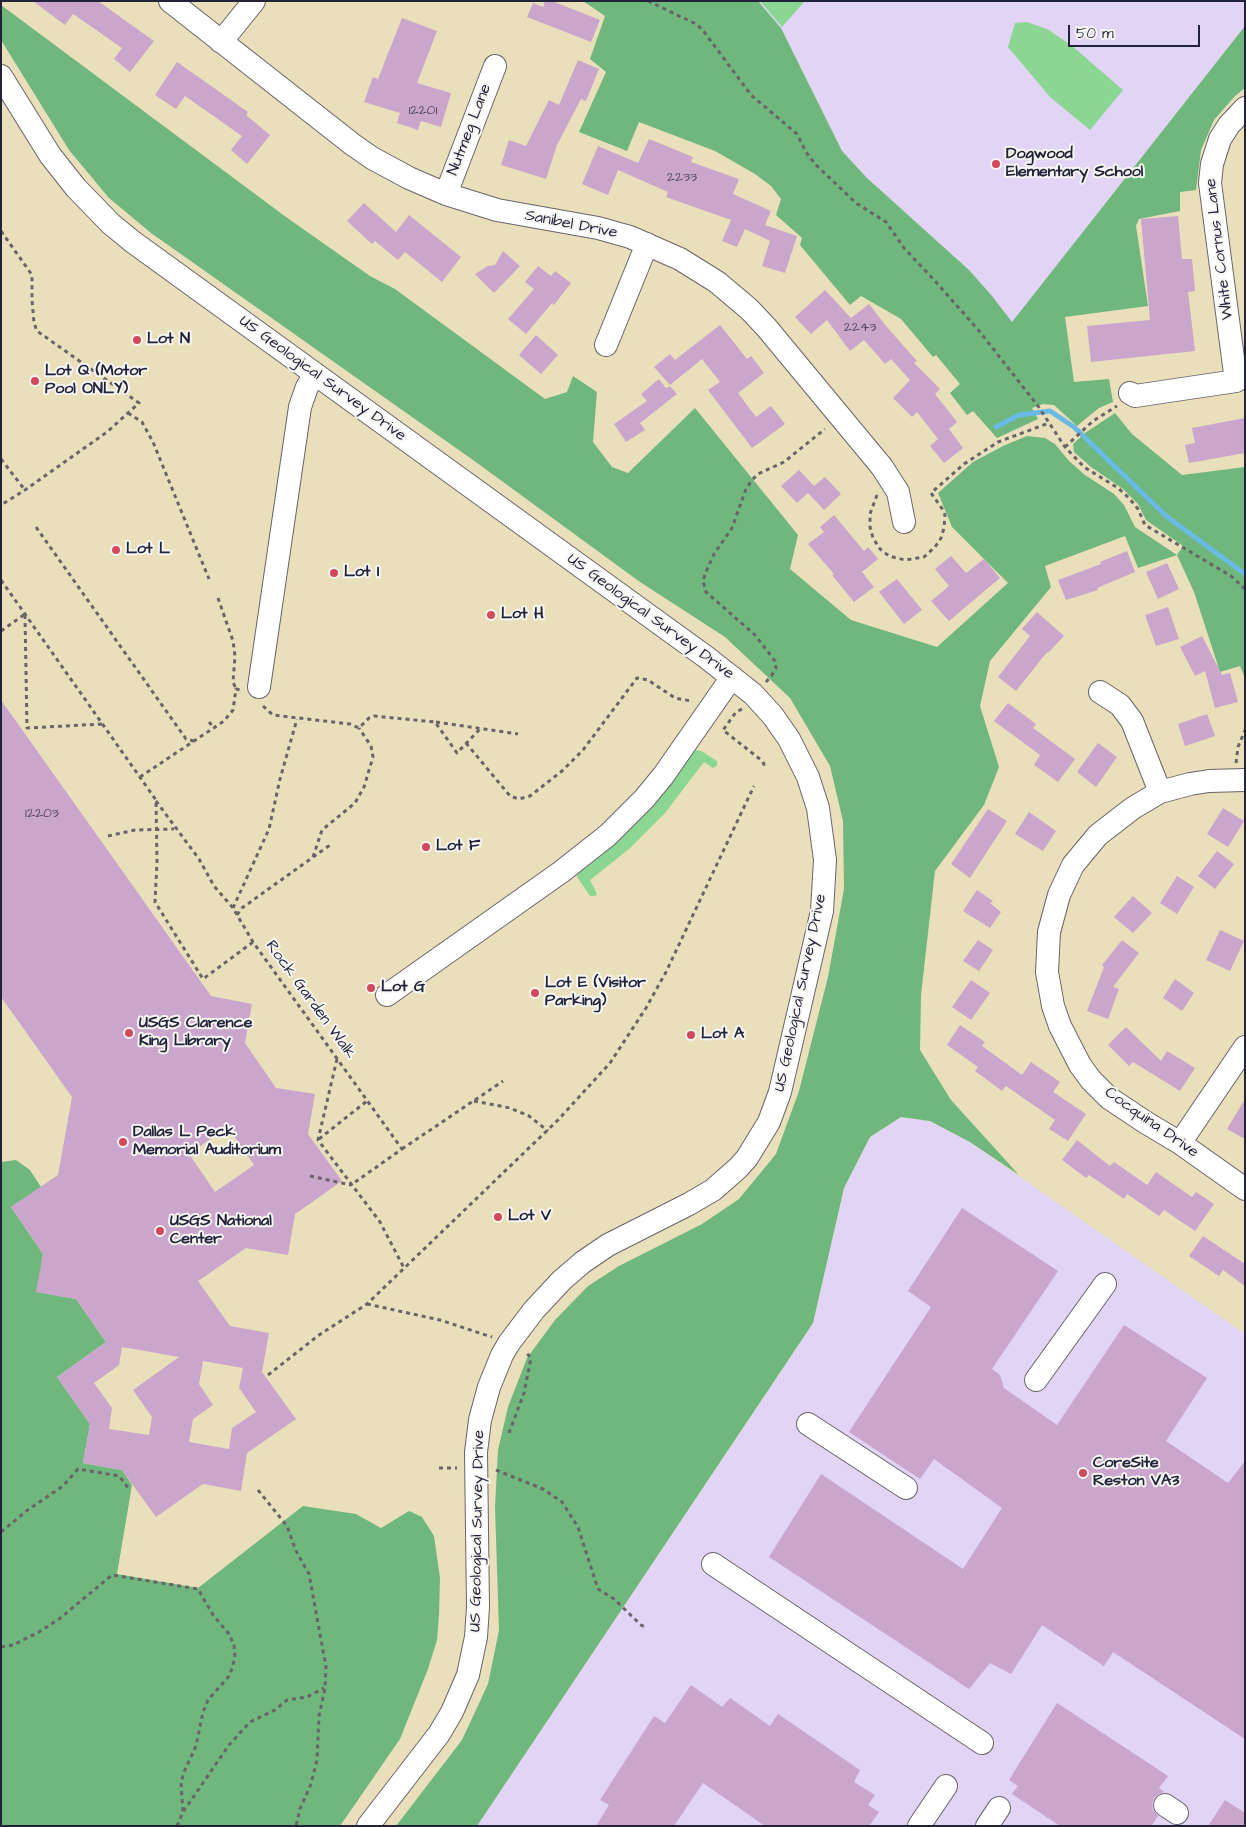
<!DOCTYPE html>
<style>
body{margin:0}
#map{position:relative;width:1246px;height:1827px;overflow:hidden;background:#eadfbb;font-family:"Architects Daughter",sans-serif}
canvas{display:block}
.frame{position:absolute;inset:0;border:2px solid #22223b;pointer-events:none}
.scale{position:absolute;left:1068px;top:25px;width:132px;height:22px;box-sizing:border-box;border:2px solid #22223b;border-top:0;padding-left:6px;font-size:15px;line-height:18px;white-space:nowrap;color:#22223b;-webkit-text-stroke:4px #f6f6f2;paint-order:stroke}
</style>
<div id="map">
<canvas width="1246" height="1827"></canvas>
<div class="frame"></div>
<div class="scale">50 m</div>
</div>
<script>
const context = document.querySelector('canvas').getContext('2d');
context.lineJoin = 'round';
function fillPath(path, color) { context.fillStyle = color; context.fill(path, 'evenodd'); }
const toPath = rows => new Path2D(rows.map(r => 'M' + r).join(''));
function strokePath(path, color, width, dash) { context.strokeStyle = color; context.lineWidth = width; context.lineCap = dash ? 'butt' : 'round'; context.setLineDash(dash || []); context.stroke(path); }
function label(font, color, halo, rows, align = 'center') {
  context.font = font + ' "Architects Daughter",sans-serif'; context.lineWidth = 4; context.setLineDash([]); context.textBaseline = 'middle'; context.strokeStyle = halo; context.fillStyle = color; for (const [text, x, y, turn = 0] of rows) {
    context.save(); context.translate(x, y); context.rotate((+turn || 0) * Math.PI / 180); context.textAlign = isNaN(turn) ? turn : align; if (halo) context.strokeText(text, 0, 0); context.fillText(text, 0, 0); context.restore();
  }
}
fillPath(toPath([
 [758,1,1245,1,1245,26,1012,323,992,296,969,270,867,178,842,151,781,28],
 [901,1117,930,1121,970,1142,1245,1334,1245,1826,477,1826,813,1323,844,1188,870,1137]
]), '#e1d4f4');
fillPath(toPath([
 [760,1,805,1,782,27],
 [1027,22,1047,29,1071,45,1123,90,1090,130,1050,97,1008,47,1015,23],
 [697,750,701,751,717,761,717,766,713,768,704,762,665,813,629,849,590,880,597,894,595,896,590,896,577,877,577,873,693,751]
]), '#8bd693');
fillPath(toPath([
 [583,1,758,1,781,28,842,151,867,178,969,270,992,296,1012,322,1245,26,1245,88,1235,96,1214,120,1201,150,1196,190,1180,192,1180,211,1139,219,1136,226,1148,306,1065,317,1074,382,1109,379,1113,402,1099,408,1077,426,1054,405,1043,404,1032,408,1038,419,997,438,973,411,967,415,950,393,960,384,936,355,933,357,901,319,861,296,850,305,800,245,802,238,776,215,781,199,771,186,755,174,715,151,639,122,627,151,579,132,606,72,590,59,605,16],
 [1,5,286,217,370,276,395,289,545,399,567,392,573,376,597,392,593,442,612,467,628,473,695,408,798,535,790,569,851,620,937,647,1008,583,952,527,938,493,973,462,1003,446,1027,436,1045,438,1055,444,1069,461,1085,475,1114,494,1124,505,1135,527,1177,555,1183,546,1146,520,1138,504,1123,489,1091,467,1074,452,1073,444,1085,433,1115,413,1132,434,1182,475,1245,467,1245,678,1240,666,1220,672,1194,592,1177,555,1138,568,1125,536,1045,566,1051,587,990,661,980,706,999,767,984,805,935,871,921,995,920,1050,951,1100,1019,1175,970,1142,930,1121,901,1117,870,1137,844,1188,813,1323,477,1826,396,1826,462,1740,488,1684,499,1630,495,1507,498,1450,508,1407,527,1358,555,1320,588,1286,619,1266,702,1224,739,1199,776,1154,799,1091,828,977,844,889,843,821,830,766,790,698,725,637,640,582,473,460,151,233,109,198,69,150,1,40],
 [16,1160,30,1170,41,1187,11,1207,43,1254,37,1292,76,1299,106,1342,57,1377,90,1424,83,1463,122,1470,132,1485,117,1574,198,1588,303,1506,356,1514,381,1528,409,1511,422,1517,434,1536,440,1578,439,1615,437,1640,428,1669,400,1739,340,1826,1,1826,1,1162]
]), '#70b77d');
strokePath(toPath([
 [996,427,1019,415,1050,411,1074,427,1166,516,1245,574]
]), '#69bae4', 5);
fillPath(toPath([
 [33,1,98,1,154,41,130,72,114,59,122,48,73,14,65,25],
 [545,1,552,1,600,20,591,42,527,17,533,3,543,7],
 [402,18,437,31,417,83,451,93,441,127,421,121,418,130,397,123,400,113,364,102,373,77,378,79],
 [578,60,599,69,586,101,581,99,557,145,546,179,501,165,509,140,526,146,549,100,559,105],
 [177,62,248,112,246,115,270,135,247,164,231,150,242,136,185,96,176,109,155,95],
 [649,139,693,157,691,162,739,179,733,194,771,211,765,225,797,236,785,273,762,266,770,241,745,229,737,247,722,241,731,220,666,197,668,192,618,170,608,195,582,184,598,146,638,163],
 [364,203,396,232,409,215,461,257,442,282,405,252,398,260,375,241,372,244,347,221],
 [1178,216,1182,259,1192,259,1195,291,1188,292,1195,351,1091,362,1087,326,1150,320,1141,219],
 [503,251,520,266,494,293,475,274,488,266,495,265],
 [538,266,551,276,555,271,571,283,554,305,552,303,526,334,508,319,534,289,525,282],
 [825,290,851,318,869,304,886,326,917,361,914,363,940,389,935,394,957,422,949,429,963,448,944,463,930,446,938,439,917,412,912,417,893,398,910,380,891,359,885,364,864,340,850,351,827,320,811,334,795,317],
 [720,325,747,359,751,356,764,373,738,393,756,417,771,406,785,424,752,448,708,390,720,382,702,359,670,385,654,367,670,354,675,360],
 [536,335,558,355,541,374,519,355],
 [659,379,666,388,670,386,677,394,640,423,645,430,626,442,614,424,647,401,641,394],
 [1245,418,1245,453,1189,463,1185,445,1195,443,1192,428],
 [799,470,814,486,825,477,841,494,824,510,808,493,797,503,781,486],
 [834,515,864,551,868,547,878,559,862,572,874,587,854,602,832,575,834,574,808,544,824,532,820,527],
 [1127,551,1135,572,1097,588,1098,590,1066,600,1058,580,1101,564,1100,562],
 [951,556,966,573,984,559,1000,578,949,621,931,601,949,586,935,569],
 [1167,563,1179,589,1158,599,1146,572],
 [897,579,922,610,904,624,879,592],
 [1168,607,1179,639,1156,646,1145,615],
 [1037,612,1064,636,1048,653,1047,652,1016,691,998,677,1030,636,1022,629],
 [1202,636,1222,675,1230,673,1238,702,1215,708,1205,671,1195,676,1180,647],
 [1,700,211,996,252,1004,245,1043,276,1088,315,1094,308,1134,342,1181,295,1214,288,1255,246,1248,198,1281,230,1326,269,1333,262,1372,296,1419,247,1453,241,1491,203,1484,156,1517,122,1470,83,1463,90,1424,57,1377,106,1342,76,1299,36,1292,43,1254,11,1207,58,1175,72,1097,1,997],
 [228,1127,254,1165,215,1192,189,1154],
 [122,1347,179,1357,133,1390,152,1417,149,1435,109,1429,112,1408,94,1383,119,1365],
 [203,1361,243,1368,239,1388,256,1412,232,1428,229,1449,189,1442,193,1419,213,1405,199,1384],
 [1008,703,1036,724,1033,728,1075,759,1058,782,1034,765,1040,755,994,721],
 [1207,714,1215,736,1185,746,1178,724],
 [1098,743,1117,757,1096,787,1077,772],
 [1223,808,1244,821,1228,847,1207,834],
 [988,809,1007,821,970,878,951,864],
 [1029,812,1056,831,1043,851,1015,834],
 [1217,851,1234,864,1215,889,1198,876],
 [1177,876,1194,887,1177,914,1160,903],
 [977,890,993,901,990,903,1001,912,990,928,963,911],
 [1133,896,1152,913,1133,933,1114,917],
 [1220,930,1244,941,1230,971,1206,960],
 [978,940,993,950,979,971,963,961],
 [1122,940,1139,953,1113,987,1119,989,1108,1019,1087,1011,1104,967,1102,965],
 [1175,979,1194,993,1182,1011,1163,998],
 [971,980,990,993,971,1020,952,1007],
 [960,1025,985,1042,982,1046,1022,1075,1031,1062,1060,1082,1053,1092,1086,1114,1068,1141,1049,1129,1055,1120,1006,1086,1002,1091,975,1071,978,1067,947,1045],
 [1126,1027,1161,1061,1167,1051,1195,1068,1180,1091,1133,1062,1129,1066,1108,1045],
 [1245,1099,1245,1139,1227,1129],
 [1077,1140,1110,1166,1114,1162,1147,1185,1156,1172,1192,1197,1196,1192,1214,1204,1195,1231,1164,1210,1159,1216,1127,1194,1124,1199,1089,1175,1086,1178,1062,1160],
 [962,1208,1058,1271,992,1369,1000,1375,1004,1388,1057,1425,1124,1325,1207,1378,1166,1441,1228,1483,1245,1461,1245,1739,1113,1652,1104,1666,1042,1625,1011,1674,990,1663,969,1689,769,1557,821,1474,963,1569,1002,1508,934,1459,920,1479,849,1432,931,1307,908,1291],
 [1203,1236,1245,1264,1245,1286,1223,1270,1219,1276,1189,1256],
 [691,1685,722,1707,730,1698,770,1726,778,1714,860,1770,854,1782,875,1795,868,1805,879,1812,869,1826,765,1826,703,1783,674,1826,596,1826,609,1805,600,1800,654,1716,665,1723],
 [1057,1703,1168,1776,1159,1788,1164,1792,1159,1794,1154,1797,1152,1804,1153,1810,1158,1816,1151,1826,1060,1826,1012,1794,1018,1786,1009,1780],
 [1225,1800,1245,1813,1245,1826,1208,1826]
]), '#caa5cc');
const minor = toPath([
 [170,1,352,144,372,158,409,178,446,194,497,210,598,228,630,237,680,259,717,282,749,309,766,327,882,467,898,492,904,522],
 [221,42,254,1],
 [1,76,50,155,76,188,111,224,133,242,706,657,753,694,773,716,789,739,808,777,818,808,825,860,822,911,780,1092,769,1122,747,1158,738,1168,713,1190,689,1204,608,1245,583,1262,562,1280,534,1310,509,1343,502,1355,489,1387,480,1420,476,1452,478,1607,476,1637,468,1675,452,1712,439,1734,368,1826],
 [446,194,495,66],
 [606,345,647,244],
 [1130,393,1135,396,1236,381,1210,183,1212,164,1220,139,1229,125,1245,108],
 [259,687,300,407,307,387,315,374],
 [1100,692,1120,705,1132,721,1160,792],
 [1245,780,1209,781,1190,784,1160,792,1133,808,1098,835,1073,865,1059,895,1049,932,1047,972,1053,1006,1060,1026,1080,1065,1091,1080,1109,1098,1145,1122,1180,1143,1245,1189],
 [387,995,561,872,608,835,644,799,663,776,732,677],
 [1180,1143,1245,1047],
 [1036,1380,1105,1284],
 [808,1424,906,1488],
 [713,1564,982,1743],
 [1165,1805,1177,1813],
 [919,1826,946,1786],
 [987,1826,999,1808]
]);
strokePath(minor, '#686468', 24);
strokePath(toPath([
 [648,1,694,23,702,29,751,95,797,134,806,152,815,164,856,203,886,222,904,248,936,282,980,332,1038,406,1065,447,1084,467,1118,488,1129,498,1138,509,1145,525,1231,576,1245,589],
 [1,231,32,275,32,300,34,323,37,331,139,403,107,432,25,490,1,505],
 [128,413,142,422,153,442,209,579],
 [1065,447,1093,421,1117,406],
 [1,459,25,490],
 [877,495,870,514,870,527,873,538,880,549,889,556,905,560,924,557,935,547,941,538,944,528,945,515,943,510,931,493,964,464,998,442,1049,423],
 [36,527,186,739,194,741],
 [1,580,156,800,157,862,155,902,203,979,253,942],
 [218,598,233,641,235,656,233,682,236,689],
 [25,615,27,728,102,724],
 [1,631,25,614],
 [766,682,772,675,776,668,775,661,755,635,706,592,703,581,705,574,714,554,732,528,746,489,752,480,758,474,784,462,825,429],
 [263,706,273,715,350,724,359,728,369,718,374,716,435,722,457,753,480,729],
 [742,709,736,712,723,730,761,760,764,764,763,768],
 [209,722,214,728],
 [436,722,518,734],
 [466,743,510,796,519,799,530,796,562,771,583,750,637,678,648,680,675,698,691,701],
 [1236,763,1238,747,1245,730],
 [140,777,224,721,233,710,236,689,241,690],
 [156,801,199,859,214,886,233,908,253,942,402,1149,351,1185],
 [108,836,135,830,174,829],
 [313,857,322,830,355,803,364,787,373,757,371,746,359,728],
 [233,908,269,829,280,779,297,719],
 [237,915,242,908,330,845],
 [337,1059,318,1140,380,1222,404,1268],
 [474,1101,510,1108,529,1116,548,1131],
 [319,1139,367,1101],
 [402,1149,503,1081],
 [310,1176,351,1185],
 [367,1304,440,1320,492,1337],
 [268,1375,319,1335,367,1304,558,1120,610,1063,646,1008,666,972,754,786],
 [509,1433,524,1393,531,1358,525,1351],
 [439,1468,457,1468],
 [496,1470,543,1489,562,1502,578,1527,598,1589,614,1599,641,1625,647,1628],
 [258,1490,287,1526,296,1551,309,1574,326,1667,325,1688,319,1716,317,1760,311,1784,300,1809,296,1826],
 [1,1532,29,1509,63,1486,78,1469,119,1476,129,1489],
 [1,1647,13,1645,39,1632,59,1619,112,1575,198,1589,213,1615,229,1634,234,1645,235,1657,230,1675,208,1700,203,1712,196,1746,184,1772,181,1783,183,1812],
 [177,1826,183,1812,229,1745,250,1722,275,1710,287,1700,307,1697,324,1688]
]), '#686468', 3, [4, 4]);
strokePath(minor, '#fff', 22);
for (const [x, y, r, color] of [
 [996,164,5,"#d1495b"],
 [137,340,5,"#d1495b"],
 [35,381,5,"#d1495b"],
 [116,550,5,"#d1495b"],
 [334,573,5,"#d1495b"],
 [491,615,5,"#d1495b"],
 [426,847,5,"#d1495b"],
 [371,988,5,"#d1495b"],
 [535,993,5,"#d1495b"],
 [129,1033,5,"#d1495b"],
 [691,1035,5,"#d1495b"],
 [123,1142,5,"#d1495b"],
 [498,1217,5,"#d1495b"],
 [160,1231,5,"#d1495b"],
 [1083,1473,5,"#d1495b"]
]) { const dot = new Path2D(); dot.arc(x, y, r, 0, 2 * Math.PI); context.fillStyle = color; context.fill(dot); strokePath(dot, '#f6f6f2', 2); }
label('14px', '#4c435f', null, [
 ["12201",423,111],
 ["2233",682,178],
 ["2243",860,328],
 ["12203",42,814]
]);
label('16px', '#22223b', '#f6f6f2', [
 ["Nutmeg Lane",470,130,-69],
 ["Sanibel Drive",571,225,11],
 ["White Cornus Lane",1220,249,-97],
 ["US Geological Survey Drive",322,379,36],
 ["US Geological Survey Drive",650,617,36],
 ["US Geological Survey Drive",801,993,-78],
 ["Rock Garden Walk",310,1000,54],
 ["Cocquina Drive",1151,1123,35],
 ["US Geological Survey Drive",478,1531,-89]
]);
label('bold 16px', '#22223b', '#f6f6f2', [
 ["Dogwood",1006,155],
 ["Elementary School",1006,173],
 ["Lot N",147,340],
 ["Lot Q (Motor",45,372],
 ["Pool ONLY)",45,390],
 ["Lot L",126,550],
 ["Lot I",344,573],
 ["Lot H",501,615],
 ["Lot F",436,847],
 ["Lot E (Visitor",545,984],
 ["Parking)",545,1002],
 ["Lot G",381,988],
 ["USGS Clarence",139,1024],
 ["King Library",139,1042],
 ["Lot A",701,1035],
 ["Dallas L Peck",133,1133],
 ["Memorial Auditorium",133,1151],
 ["Lot V",508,1217],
 ["USGS National",170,1222],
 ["Center",170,1240],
 ["CoreSite",1093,1464],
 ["Reston VA3",1093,1482]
], 'left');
</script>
